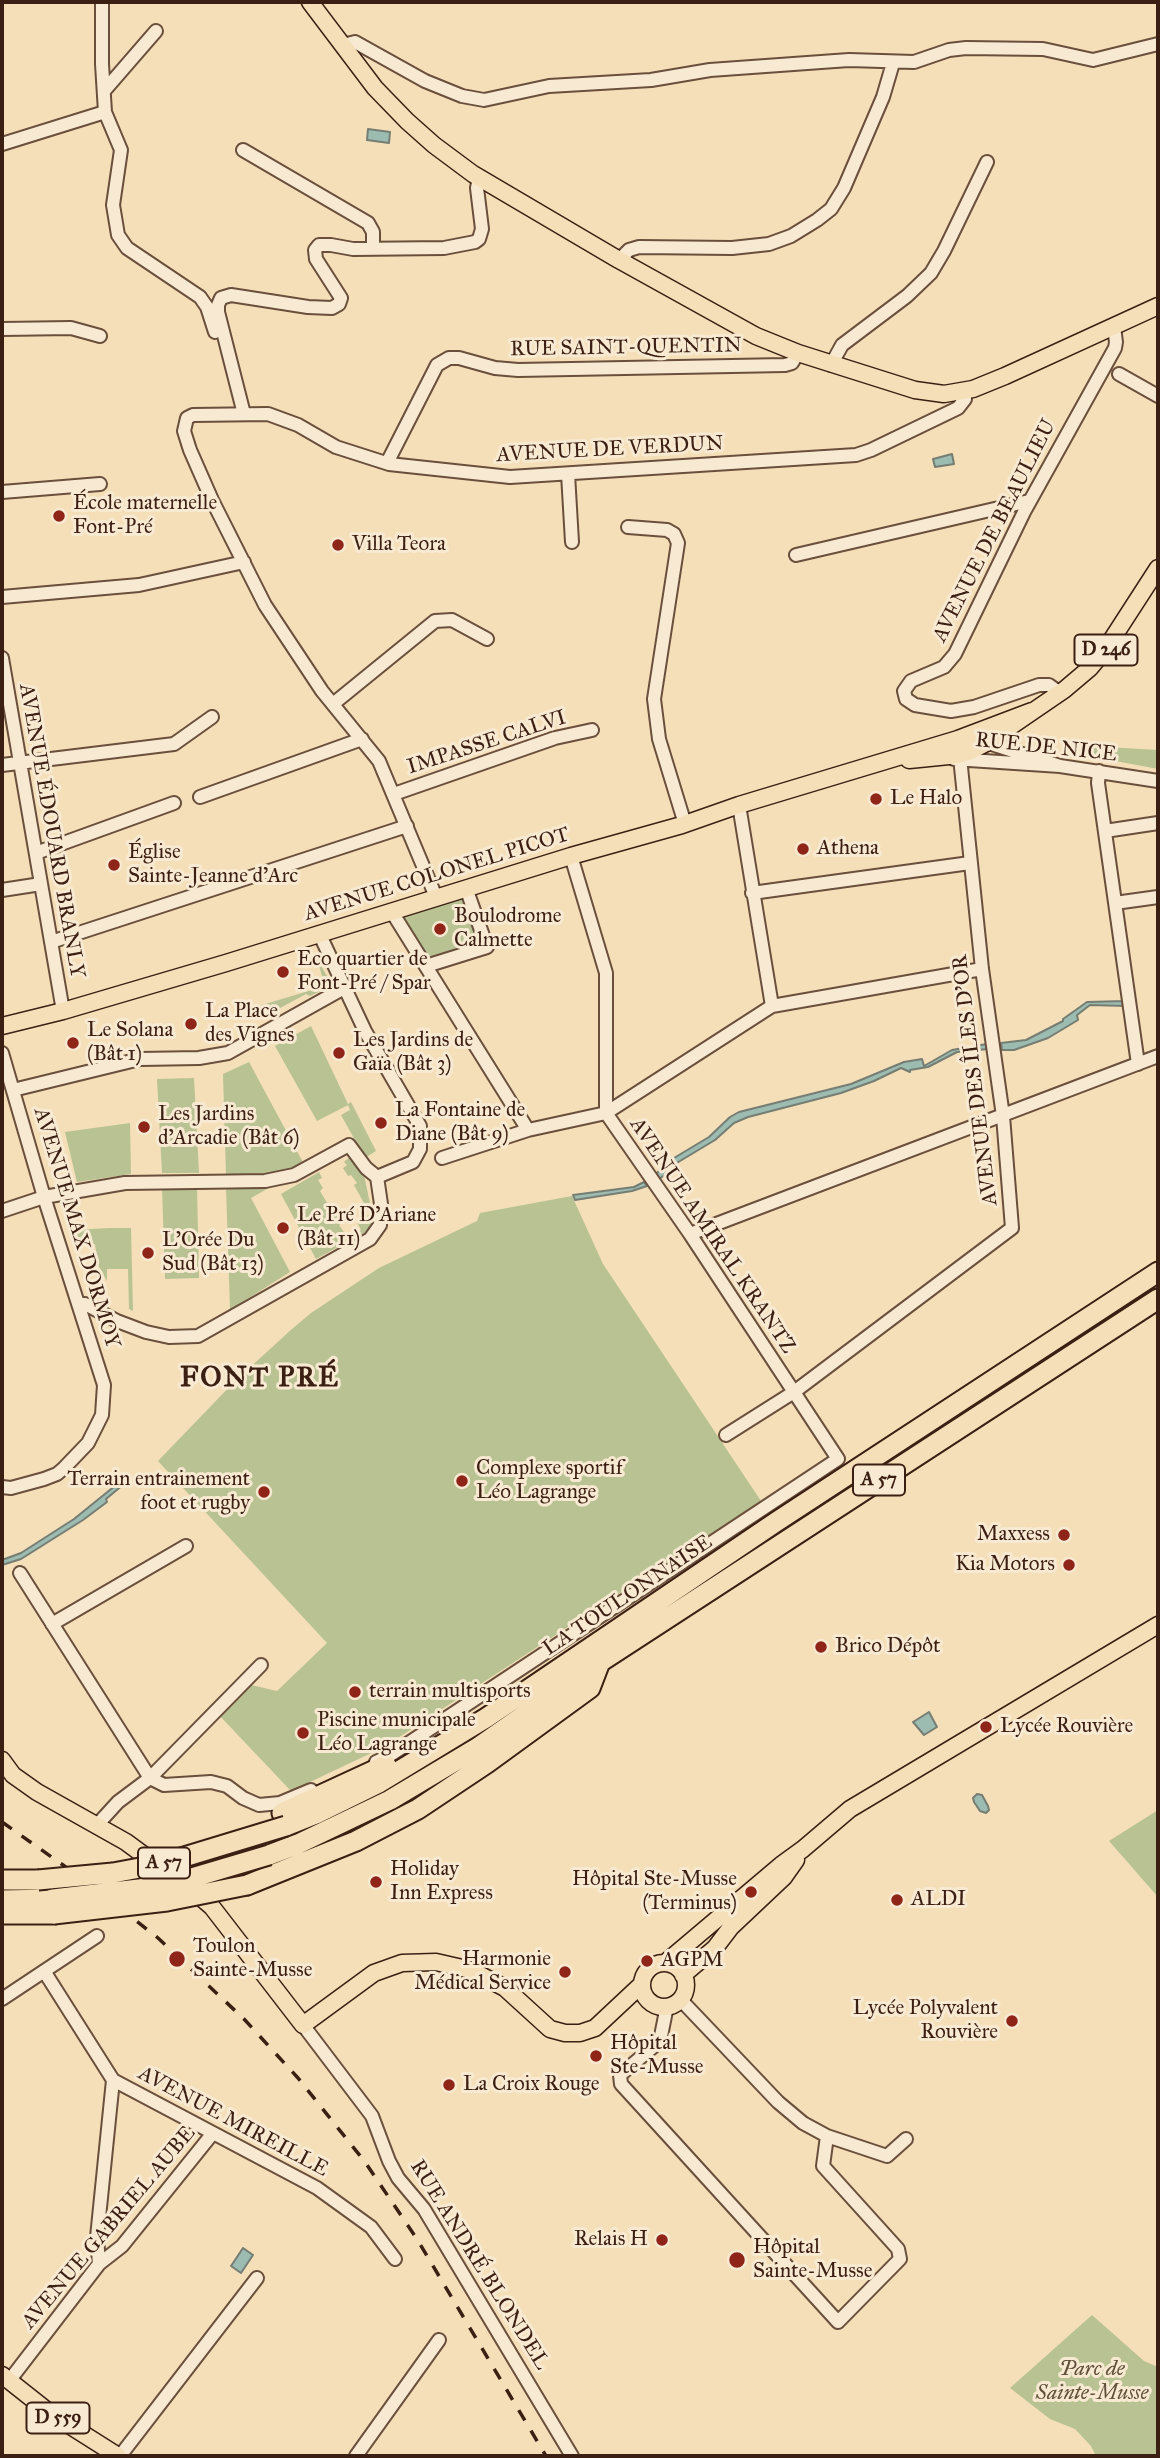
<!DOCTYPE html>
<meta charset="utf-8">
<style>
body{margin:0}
#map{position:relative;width:1160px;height:2458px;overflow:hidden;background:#f4dfb9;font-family:"IM FELL Great Primer",serif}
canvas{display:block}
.frame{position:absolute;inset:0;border:4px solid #3c1f13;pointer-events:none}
</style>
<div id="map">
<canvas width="1160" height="2458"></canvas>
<div class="frame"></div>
</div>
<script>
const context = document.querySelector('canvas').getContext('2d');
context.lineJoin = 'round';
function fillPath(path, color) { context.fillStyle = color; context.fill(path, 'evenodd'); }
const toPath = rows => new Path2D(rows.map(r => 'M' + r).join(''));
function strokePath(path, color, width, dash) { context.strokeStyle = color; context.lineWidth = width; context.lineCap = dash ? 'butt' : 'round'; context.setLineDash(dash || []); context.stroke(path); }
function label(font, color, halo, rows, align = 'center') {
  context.font = font + ' "IM FELL Great Primer",serif'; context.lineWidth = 6; context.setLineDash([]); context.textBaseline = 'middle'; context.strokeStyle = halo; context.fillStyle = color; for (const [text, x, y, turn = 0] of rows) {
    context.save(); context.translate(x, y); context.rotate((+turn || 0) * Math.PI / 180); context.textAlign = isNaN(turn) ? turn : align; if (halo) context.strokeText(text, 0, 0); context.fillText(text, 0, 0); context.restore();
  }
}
fillPath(toPath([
 [1089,746,1158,750,1158,769,1089,756],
 [465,894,484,946,427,963,399,914],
 [317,959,334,988,329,993,325,989,310,996,306,994,258,1020,252,1008,325,986],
 [311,1026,348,1104,351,1102,376,1151,365,1158,341,1115,350,1110,348,1105,317,1121,275,1046],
 [249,1062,305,1166,295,1171,266,1176,226,1175,223,1074],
 [194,1078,199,1173,162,1173,157,1079],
 [130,1123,131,1174,77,1182,65,1132],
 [352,1155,364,1175,375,1227,316,1259,281,1194,319,1172,322,1178,318,1180,323,1188,320,1191,329,1206,332,1204,342,1223,339,1225,348,1238,361,1230,357,1222,370,1214,354,1185,357,1183,351,1175,348,1176,343,1168,347,1165,344,1162],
 [276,1184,251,1198,290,1272,230,1310,226,1186],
 [162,1187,197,1187,199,1278,165,1279],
 [572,1196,603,1264,761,1501,384,1747,291,1791,217,1713,247,1684,277,1691,327,1643,158,1461,235,1381,292,1329,311,1313,379,1268,477,1221,480,1213],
 [109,1228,131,1228,133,1311,129,1309,128,1269,107,1269,107,1281,98,1265,95,1244,83,1244,74,1230],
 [1158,1810,1158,1897,1109,1841],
 [1092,2315,1144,2361,1158,2367,1158,2456,1096,2456,1091,2446,1075,2429,1050,2419,1010,2388]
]), '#b8c292');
const water = toPath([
 [368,129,390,132,389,143,367,140,368,129],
 [952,454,954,464,935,467,933,459,952,454],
 [1125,1001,1126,1006,1090,1005,1077,1015,1078,1020,1048,1038,1014,1050,1002,1050,1001,1043,1026,1040,1063,1021,1063,1019,1087,1002,1125,1001],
 [987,1044,988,1049,957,1052,928,1067,910,1070,910,1072,901,1068,874,1081,841,1093,748,1117,734,1123,715,1140,665,1170,666,1174,659,1179,656,1174,669,1161,709,1137,730,1117,739,1112,851,1084,904,1062,922,1059,924,1066,952,1050,987,1044],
 [644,1182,647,1186,632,1191,575,1200,573,1195,634,1187,644,1182],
 [121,1481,124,1484,106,1499,107,1502,83,1520,21,1559,2,1565,2,1560,21,1553,74,1519,121,1481],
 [929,1712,937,1727,924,1735,913,1722,929,1712],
 [977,1794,982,1795,988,1806,989,1810,986,1813,980,1811,974,1802,973,1798,977,1794],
 [243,2248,253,2255,241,2273,231,2266,243,2248]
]);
fillPath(water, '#9cbcb2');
strokePath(water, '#767d72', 2);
const minor = toPath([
 [102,2,102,64,105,112,121,150,113,205,118,235,127,248,200,297,207,307,215,332],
 [343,45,355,42,425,81,462,96,484,100,549,86,651,80,710,70,849,60,914,62,949,50,966,48,1043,49,1093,60,1158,44],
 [104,91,156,31],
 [2,144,105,112],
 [243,150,368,223,373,232,373,249],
 [619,260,629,250,639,247,732,248,769,244,791,236,817,220,831,209,844,188,883,97,893,63],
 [2,329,71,328,100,336],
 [831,365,842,345,907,296,931,273,944,251,987,162],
 [1119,374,1158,396],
 [244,414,218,312,218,305,221,298,231,295,308,307,332,308,339,304,341,298,316,259,315,250,319,245,331,245,353,249,444,248,475,242,479,239,482,229,477,188,479,177],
 [387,463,437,365,449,358,459,358,495,368,518,370,785,365,792,363,798,353],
 [568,474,572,542],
 [2,492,100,484],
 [628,527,667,530,674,534,678,543,654,699,659,739,685,824],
 [796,555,1029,501],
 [2,597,139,585,244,562],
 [2,658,63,1011],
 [1060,693,1049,685,1039,685,974,707,951,711,915,705,906,699,904,691,911,681,944,667,955,654,1025,510,1115,348,1116,342,1114,327],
 [333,704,435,621,452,620,487,639],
 [982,741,1060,766],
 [954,759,1060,766,1158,781],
 [2,765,174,744,212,717],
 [1099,771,1098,783,1138,1064],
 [394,794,555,738,592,730],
 [200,797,362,739],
 [739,805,772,1006],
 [1105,831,1158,823],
 [36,853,174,803],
 [2,890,41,884],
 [752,893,970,863],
 [436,897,379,761,322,691,265,605,212,500,190,450,184,431,187,418,193,415,268,414,298,425,336,447,389,464,510,477,856,455,871,450,958,408,965,399,965,390],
 [1115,903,1158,897],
 [392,912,528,1130],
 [319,933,365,1031,420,1126,420,1149,413,1162,377,1177],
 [51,942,407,826],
 [426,966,487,947,466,888],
 [2,1053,44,1197,104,1385,102,1415,88,1443,64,1468,57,1474,44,1479,11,1488,2,1487],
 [13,1090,140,1059,199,1058,228,1053,344,988],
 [442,1158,528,1130,606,1113,772,1006,982,969],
 [2,1211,44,1197,125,1183,265,1181,294,1175,349,1145,366,1168,377,1177],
 [690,1234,1158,1056],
 [78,1304,85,1304,117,1321,146,1332,169,1337,198,1336,370,1239,380,1225,381,1204,377,1177],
 [726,1435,794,1392,1012,1228,1003,1116,982,969,959,748],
 [20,1573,150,1778,164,1785,211,1782,227,1786,243,1798,259,1805,280,1803,311,1790],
 [52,1624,186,1546],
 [376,1762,389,1756,838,1459,690,1234,606,1113,606,973,571,856],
 [97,1825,118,1802,150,1778,261,1665],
 [44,1971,113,2080,317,2188,371,2227,395,2259],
 [2,1999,97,1936],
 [680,1999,778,2102,803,2123,827,2136,887,2156,906,2139],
 [667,2006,660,2041,620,2075,621,2084,838,2322,900,2259,898,2249,823,2166,827,2136],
 [303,2025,372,2116,389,2161,398,2178,424,2209,572,2456],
 [99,2264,97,2237,113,2080],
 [9,2381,99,2264,122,2246,213,2133],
 [120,2456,257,2278],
 [356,2456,439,2340]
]);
const major = toPath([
 [310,2,375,88,407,121,434,145,473,174,619,260,756,336,798,353,915,390,944,394,973,389,1005,376,1158,306],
 [909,760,959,755,971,751,988,742,1064,690,1090,668,1105,650,1158,568],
 [2,1026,63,1011,226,963,571,856,682,825,739,805,958,739,1032,711],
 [2,1760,13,1775,37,1792,126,1842,164,1870],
 [191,1889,212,1907,303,2025,374,1973,402,1963,436,1962,471,1970,505,1988,550,2029,565,2033,580,2033,595,2028,642,1984],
 [665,1963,781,1865,803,1849,850,1809,1158,1625],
 '642 1985a22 22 0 1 1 44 0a22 22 0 1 1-44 0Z',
 [683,1975,715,1948,731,1927,784,1877,796,1860],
 [2,2375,50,2413,118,2456]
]);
const highway = toPath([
 [282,1813,386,1765],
 [286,1826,316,1814,379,1783,486,1718,776,1522,1158,1272],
 [269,1855,298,1844,390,1800,477,1748,600,1662,1158,1299],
 [2,1880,38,1880],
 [247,1885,356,1841,418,1809,487,1763,590,1688,600,1662],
 [2,1900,53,1899],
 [2,1914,54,1914]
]);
strokePath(minor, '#6a4f3c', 16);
strokePath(major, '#3c1f13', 19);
strokePath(highway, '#3c1f13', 23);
strokePath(minor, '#f8ead2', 12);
strokePath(major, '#f4dfb9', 16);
strokePath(highway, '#f4dfb9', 19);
strokePath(toPath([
 [2,1822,87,1882,158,1938,244,2019,298,2078,365,2162,417,2239,546,2456]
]), '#3c1f13', 3.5, [12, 12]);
const highwayBridge = toPath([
 [38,1880,113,1873,161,1864,286,1826],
 [53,1899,139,1889,188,1879,269,1855],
 [54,1914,167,1901,247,1885]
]);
strokePath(highwayBridge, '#3c1f13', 23, []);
strokePath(highwayBridge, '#f4dfb9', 19);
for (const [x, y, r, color] of [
 [59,516,7,"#8f2418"],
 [338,545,7,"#8f2418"],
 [876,799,7,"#8f2418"],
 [803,849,7,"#8f2418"],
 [114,865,7,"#8f2418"],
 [440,929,7,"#8f2418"],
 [283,972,7,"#8f2418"],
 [191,1024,7,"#8f2418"],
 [73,1043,7,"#8f2418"],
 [339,1053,7,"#8f2418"],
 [381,1123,7,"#8f2418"],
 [144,1127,7,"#8f2418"],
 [283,1228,7,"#8f2418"],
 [148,1253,7,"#8f2418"],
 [462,1481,7,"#8f2418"],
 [264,1492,7,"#8f2418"],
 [1064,1535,7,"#8f2418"],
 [1069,1565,7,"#8f2418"],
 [821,1647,7,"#8f2418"],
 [355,1692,7,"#8f2418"],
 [986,1727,7,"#8f2418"],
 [303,1733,7,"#8f2418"],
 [376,1882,7,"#8f2418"],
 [751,1892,7,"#8f2418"],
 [897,1900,7,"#8f2418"],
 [177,1959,9,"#8f2418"],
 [647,1961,7,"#8f2418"],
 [565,1972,7,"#8f2418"],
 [1012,2021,7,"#8f2418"],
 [596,2056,7,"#8f2418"],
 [449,2085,7,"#8f2418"],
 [662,2240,7,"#8f2418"],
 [737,2260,9,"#8f2418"]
]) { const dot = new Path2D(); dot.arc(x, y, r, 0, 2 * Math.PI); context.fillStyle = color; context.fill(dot); strokePath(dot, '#f8ead2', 2.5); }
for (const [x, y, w] of [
 [1106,650,63],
 [879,1480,52],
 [164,1863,52],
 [58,2418,63]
]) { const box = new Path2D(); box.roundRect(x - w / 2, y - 15.5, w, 31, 5); context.fillStyle = '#f8ead2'; context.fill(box); strokePath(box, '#3c1f13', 2); }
label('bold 19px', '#3c1f13', null, [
 ["D 246",1106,650],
 ["A 57",879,1480],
 ["A 57",164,1863],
 ["D 559",58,2418]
]);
label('21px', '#3c1f13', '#f8ead2', [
 ["RUE SAINT-QUENTIN",626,348,-1],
 ["AVENUE DE VERDUN",610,450,-3],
 ["AVENUE DE BEAULIEU",995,531,-63],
 ["IMPASSE CALVI",487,743,-18],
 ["RUE DE NICE",1046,748,6],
 ["AVENUE ÉDOUARD BRANLY",51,831,80],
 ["AVENUE COLONEL PICOT",437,875,-17],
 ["AVENUE DES ÎLES D'OR",976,1080,-97],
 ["AVENUE MAX DORMOY",76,1228,73],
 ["AVENUE AMIRAL KRANTZ",712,1236,56],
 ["LA TOULONNAISE",628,1596,-34],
 ["AVENUE MIREILLE",233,2122,28],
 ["AVENUE GABRIEL AUBE",109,2228,-50],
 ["RUE ANDRÉ BLONDEL",479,2265,58]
]);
label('21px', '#3c1f13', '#f8ead2', [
 ["École maternelle",73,504],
 ["Font-Pré",73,528],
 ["Villa Teora",352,545],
 ["Le Halo",890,799],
 ["Athena",817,849],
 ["Église",128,853],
 ["Sainte-Jeanne d'Arc",128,877],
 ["Boulodrome",454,917],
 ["Calmette",454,941],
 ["Eco quartier de",297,960],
 ["Font-Pré / Spar",297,984],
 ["La Place",205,1012],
 ["des Vignes",205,1036],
 ["Le Solana",87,1031],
 ["(Bât 1)",87,1055],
 ["Les Jardins de",353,1041],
 ["Gaïa (Bât 3)",353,1065],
 ["La Fontaine de",395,1111],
 ["Diane (Bât 9)",395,1135],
 ["Les Jardins",158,1115],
 ["d'Arcadie (Bât 6)",158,1139],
 ["Le Pré D'Ariane",297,1216],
 ["(Bât 11)",297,1240],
 ["L'Orée Du",162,1241],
 ["Sud (Bât 13)",162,1265],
 ["Complexe sportif",476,1469],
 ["Léo Lagrange",476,1493],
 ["Terrain entrainement",250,1480,"right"],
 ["foot et rugby",250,1504,"right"],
 ["Maxxess",1050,1535,"right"],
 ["Kia Motors",1055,1565,"right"],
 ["Brico Dépôt",835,1647],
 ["terrain multisports",369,1692],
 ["Piscine municipale",317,1721],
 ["Léo Lagrange",317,1745],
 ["Lycée Rouvière",1000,1727],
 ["Holiday",390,1870],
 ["Inn Express",390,1894],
 ["Hôpital Ste-Musse",737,1880,"right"],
 ["(Terminus)",737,1904,"right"],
 ["ALDI",911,1900],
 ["Toulon",193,1947],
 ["Sainte-Musse",193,1971],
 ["Harmonie",551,1960,"right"],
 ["Médical Service",551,1984,"right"],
 ["AGPM",661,1961],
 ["Lycée Polyvalent",998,2009,"right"],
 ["Rouvière",998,2033,"right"],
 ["Hôpital",610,2044],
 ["Ste-Musse",610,2068],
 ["La Croix Rouge",463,2085],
 ["Relais H",648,2240,"right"],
 ["Hôpital",753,2248],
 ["Sainte-Musse",753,2272]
], 'left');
label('italic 21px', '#615039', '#f8ead2', [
 ["Parc de",1092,2370],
 ["Sainte-Musse",1092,2394]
]);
context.letterSpacing = '2px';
label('bold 28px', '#3c1f13', '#f8ead2', [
 ["FONT PRÉ",260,1379]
]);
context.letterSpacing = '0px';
</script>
